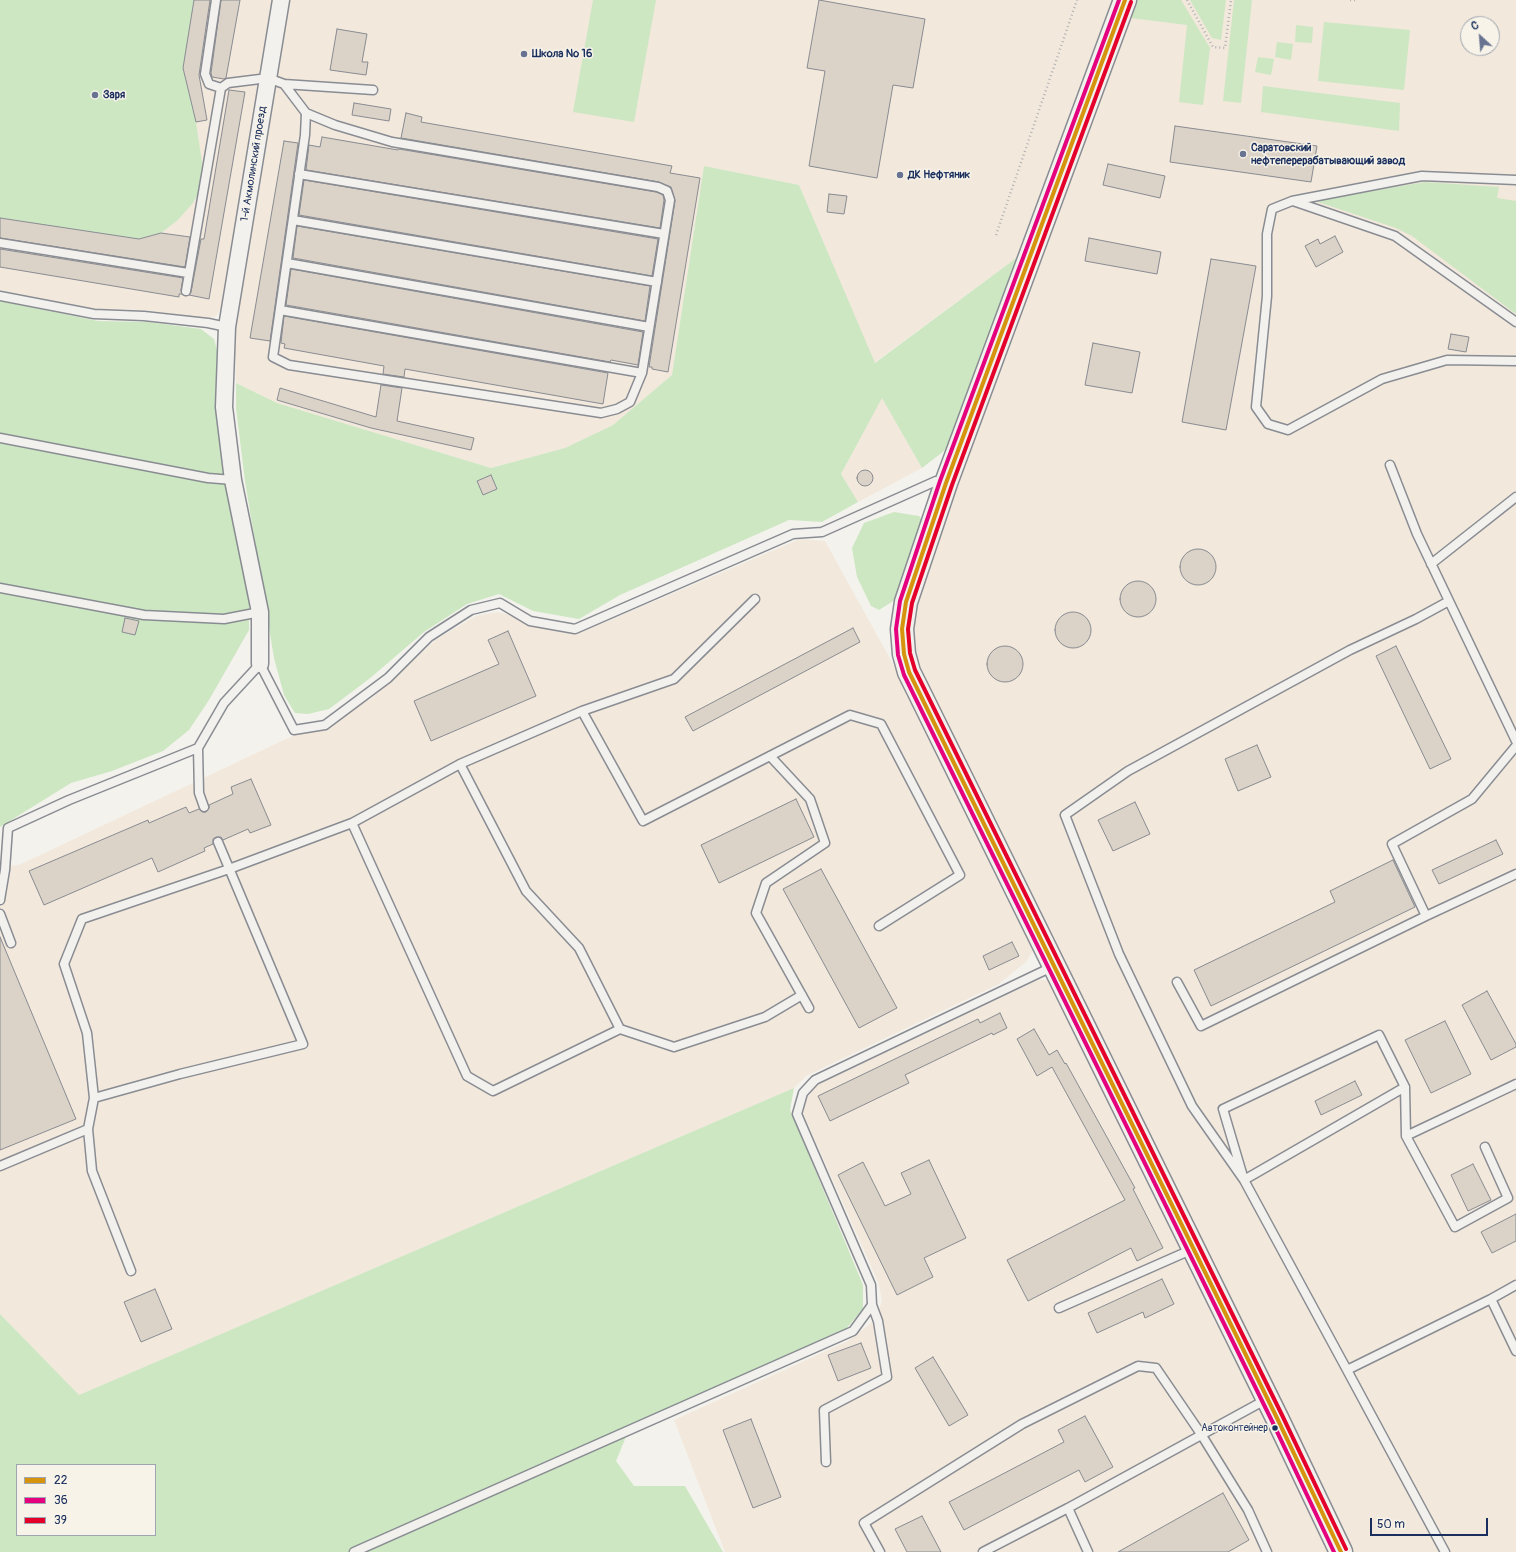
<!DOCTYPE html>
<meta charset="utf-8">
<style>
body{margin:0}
#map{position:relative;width:1516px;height:1552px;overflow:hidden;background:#f4f2ec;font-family:Pangolin,sans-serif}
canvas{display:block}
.legend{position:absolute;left:16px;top:1464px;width:140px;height:72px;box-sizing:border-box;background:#f7f3e8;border:1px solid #9fa5b1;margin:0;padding:5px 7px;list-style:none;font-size:12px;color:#1b2f5e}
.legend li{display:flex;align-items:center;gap:8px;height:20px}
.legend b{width:20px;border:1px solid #9fa5b1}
.north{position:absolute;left:1460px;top:16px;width:40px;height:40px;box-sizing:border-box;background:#f7f3e8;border:1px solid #9fa5b1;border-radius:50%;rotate:334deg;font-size:11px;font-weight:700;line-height:16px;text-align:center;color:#1b2f5e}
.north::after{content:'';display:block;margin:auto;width:14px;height:18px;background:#677390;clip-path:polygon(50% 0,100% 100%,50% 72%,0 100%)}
.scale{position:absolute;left:1370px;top:1518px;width:118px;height:18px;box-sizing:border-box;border:2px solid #1b2f5e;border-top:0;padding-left:5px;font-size:12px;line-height:14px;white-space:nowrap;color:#1b2f5e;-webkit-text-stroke:3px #f7f3e8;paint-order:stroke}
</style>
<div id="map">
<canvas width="1516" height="1552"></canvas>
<ul class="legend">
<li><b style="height:5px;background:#d6940e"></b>22</li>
<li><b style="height:5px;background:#e5007d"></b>36</li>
<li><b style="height:5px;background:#e4002b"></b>39</li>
</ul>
<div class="north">С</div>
<div class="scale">50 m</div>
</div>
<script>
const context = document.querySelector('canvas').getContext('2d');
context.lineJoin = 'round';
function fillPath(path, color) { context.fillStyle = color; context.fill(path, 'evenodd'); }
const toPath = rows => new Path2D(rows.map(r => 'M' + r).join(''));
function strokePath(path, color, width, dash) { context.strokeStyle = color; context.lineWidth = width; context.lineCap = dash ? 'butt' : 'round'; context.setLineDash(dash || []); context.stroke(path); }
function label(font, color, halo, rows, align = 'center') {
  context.font = font + ' Pangolin,sans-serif'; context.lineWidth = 3; context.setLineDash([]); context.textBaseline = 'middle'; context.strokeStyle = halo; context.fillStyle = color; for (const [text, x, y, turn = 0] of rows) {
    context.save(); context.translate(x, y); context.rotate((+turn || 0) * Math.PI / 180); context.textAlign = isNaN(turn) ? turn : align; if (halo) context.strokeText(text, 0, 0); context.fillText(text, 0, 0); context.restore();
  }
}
fillPath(toPath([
 [194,0,273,0,223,306,216,316,208,319,146,310,95,309,0,290,0,218,139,239,161,233,178,220,193,203,199,192,202,162,196,122,183,68],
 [290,0,1115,0,1019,256,874,363,799,185,704,166,672,375,613,425,565,448,491,468,277,403,236,383,234,333,270,114],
 [1133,0,1516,0,1516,1552,1351,1552,916,668,909,628,913,604],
 [1468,24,1492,24,1492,48,1468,48],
 [882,397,922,468,858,502,841,474],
 [800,539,825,541,899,675,1035,947,1026,962,997,985,806,1076,794,1088,79,1395,0,1314,0,866,19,865,371,699,437,639,476,616,498,612,580,633],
 [1038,980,1048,980,1054,985,1330,1552,725,1552,674,1420,848,1341,870,1324,879,1312,882,1299,878,1282,803,1113,806,1101,815,1086]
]), '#f2e8dc');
fillPath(toPath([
 [0,0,194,0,183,68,196,122,202,162,202,178,199,192,193,203,178,220,161,233,139,239,0,218],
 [593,0,656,0,634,122,573,112],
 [1138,0,1181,0,1210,48,1203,105,1179,102,1187,25,1131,18],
 [1190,0,1226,0,1221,40,1212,38],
 [1234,0,1252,0,1241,103,1223,101],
 [1324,22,1410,30,1404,90,1318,81],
 [1296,25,1313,27,1312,43,1295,42],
 [1277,42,1293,44,1291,60,1275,57],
 [1258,57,1274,59,1271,75,1255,72],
 [1263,86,1400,103,1399,131,1261,112],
 [704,166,799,185,875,363,1019,256,956,433,944,451,922,468,882,398,841,474,858,502,822,522,789,520,620,595,579,619,533,611,499,594,467,604,424,632,369,679,329,709,308,714,295,713,284,695,274,658,245,481,236,408,236,383,277,403,491,468,565,448,613,425,672,375],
 [1425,182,1499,187,1497,198,1516,201,1516,314,1412,236,1396,228,1315,201],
 [0,301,98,321,148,322,201,329,214,339,219,358,218,405,224,474,249,596,249,630,209,700,189,730,163,751,112,771,71,783,0,827],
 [894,512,919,516,924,522,898,598,879,610,871,606,857,577,852,548,864,523],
 [794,1088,790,1110,863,1285,863,1309,845,1330,630,1427,616,1461,634,1486,685,1486,723,1552,0,1552,0,1314,79,1395],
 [17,1465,155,1465,155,1535,17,1535]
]), '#cce7c2');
const building = toPath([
 [194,0,210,0,199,75,207,120,196,122,183,68,194,0],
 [221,0,240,0,226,78,224,79,212,77,211,73,221,0],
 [819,0,925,19,913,88,893,85,877,178,809,166,825,71,807,68,819,0],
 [337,29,367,34,362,62,368,62,366,75,330,70,337,29],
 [229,90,245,92,209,299,189,295,191,292,201,239,204,239,229,90],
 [354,103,391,109,389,121,352,115,354,103],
 [406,113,422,117,421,122,672,166,670,173,700,178,668,372,652,369,652,367,649,367,675,201,671,187,659,182,401,138,406,113],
 [1175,126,1317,146,1311,182,1170,162,1175,126],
 [322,137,398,150,399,149,656,192,663,195,664,200,660,228,306,170,309,145,320,147,322,137],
 [284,141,298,143,270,341,250,338,284,141],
 [1108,164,1165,176,1160,198,1103,185,1108,164],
 [304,180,658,239,652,276,299,215,304,180],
 [829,194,847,196,844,214,827,212,829,194],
 [0,218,139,239,161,233,190,237,185,267,0,238,0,218],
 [297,226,650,286,645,321,293,258,297,226],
 [1335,236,1343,252,1316,267,1305,246,1318,239,1320,244,1335,236],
 [1089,238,1161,252,1157,274,1085,261,1089,238],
 [0,249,183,278,181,290,182,294,179,294,179,297,0,267,0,249],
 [1211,259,1256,266,1226,430,1182,422,1211,259],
 [291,269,643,332,638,365,611,360,610,362,286,305,291,269],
 [284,316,608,373,603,404,405,369,404,377,383,374,384,366,284,348,285,344,281,343,284,316],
 [1451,334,1469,337,1466,352,1448,349,1451,334],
 [1093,343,1140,352,1132,393,1085,385,1093,343],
 [381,385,402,388,397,421,474,438,471,450,371,428,277,400,280,388,376,417,381,385],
 '857 478a8 8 0 1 1 16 0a8 8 0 1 1-16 0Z',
 [491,475,497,489,483,495,477,481,491,475],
 '1180 567a18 18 0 1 1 36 0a18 18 0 1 1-36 0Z',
 '1120 599a18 18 0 1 1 36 0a18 18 0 1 1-36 0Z',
 '1055 630a18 18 0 1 1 36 0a18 18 0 1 1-36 0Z',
 [125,618,139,621,135,635,122,632,125,618],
 [853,628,860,642,693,731,685,717,853,628],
 [508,631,536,696,431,741,414,701,499,664,488,640,508,631],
 '987 664a18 18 0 1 1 36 0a18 18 0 1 1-36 0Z',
 [1396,646,1451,759,1430,769,1376,656,1396,646],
 [1257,745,1271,777,1238,791,1225,759,1257,745],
 [251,779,271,825,250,833,248,829,223,840,221,837,216,837,213,839,213,844,204,848,205,851,158,872,152,858,44,905,29,871,148,820,149,823,186,807,189,813,199,809,203,812,206,812,209,808,209,805,233,794,231,787,251,779],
 [796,799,814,837,719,883,701,845,796,799],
 [1135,802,1150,834,1113,851,1098,820,1135,802],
 [1496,840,1503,854,1439,884,1432,870,1496,840],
 [1393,860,1415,907,1211,1006,1194,970,1335,902,1330,891,1393,860],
 [821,869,897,1008,859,1028,783,889,821,869],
 [0,937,76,1119,0,1150,0,937],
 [1012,942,1019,956,989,970,983,956,1012,942],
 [1487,991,1516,1044,1516,1047,1491,1060,1462,1005,1487,991],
 [1000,1013,1007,1028,993,1035,992,1033,905,1075,909,1083,830,1121,818,1096,978,1019,980,1023,1000,1013],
 [1445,1021,1471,1074,1431,1093,1405,1040,1445,1021],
 [1034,1029,1049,1055,1057,1050,1065,1064,1066,1063,1135,1188,1133,1189,1163,1248,1137,1261,1131,1248,1028,1301,1007,1260,1125,1200,1052,1067,1037,1076,1017,1039,1034,1029],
 [1355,1081,1362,1095,1321,1115,1315,1101,1355,1081],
 [929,1160,966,1238,924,1258,933,1277,897,1295,838,1175,863,1162,885,1206,911,1194,901,1173,929,1160],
 [1473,1164,1491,1200,1468,1211,1451,1175,1473,1164],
 [1516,1214,1516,1241,1492,1253,1481,1232,1516,1214],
 [1162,1279,1174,1304,1145,1318,1143,1312,1097,1333,1088,1313,1162,1279],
 [155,1289,172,1329,141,1342,124,1302,155,1289],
 [861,1343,871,1368,838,1381,828,1355,861,1343],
 [933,1357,968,1415,949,1426,915,1368,933,1357],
 [1085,1416,1113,1467,1085,1482,1079,1470,964,1530,949,1502,1064,1442,1058,1430,1085,1416],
 [751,1419,781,1497,753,1508,723,1430,751,1419],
 [1223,1493,1249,1540,1228,1552,1118,1552,1223,1493],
 [922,1516,941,1552,907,1552,895,1529,922,1516]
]);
fillPath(building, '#dbd2c8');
strokePath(building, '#898c92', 1);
const lane = toPath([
 [216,0,205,74,209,84,221,88],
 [284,84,373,90],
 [299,174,664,234],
 [1516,180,1422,176,1292,201,1272,209,1267,234,1267,296,1256,407,1268,424,1288,430,1382,379,1447,360,1516,361],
 [1293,201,1395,236,1516,322],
 [293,220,657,282],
 [0,243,188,273],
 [287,263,649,327],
 [186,291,221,88,228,83,268,78,284,84,306,113,305,135,273,357,289,365,601,413,617,409,630,402,642,373,670,200,667,191,658,187,392,142,335,125,306,113],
 [0,296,94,314,144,316,208,323,227,327],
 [280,310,642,373],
 [0,438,208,478,233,480],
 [1390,465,1417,534,1516,741],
 [1431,564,1516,497],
 [0,588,144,615,224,619,260,612],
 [582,711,643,821,850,715,881,724,960,875,879,926],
 [770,756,810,799,825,843,766,883,756,913,809,1008],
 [204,807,199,793,198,748,224,703,260,664,294,730,325,725,388,678,429,637,471,610,500,603,530,621,575,629,793,534,822,532,936,481,946,483],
 [352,823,460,764],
 [0,900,5,870,8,828,69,800,198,748],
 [0,914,11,943],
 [1426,916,1516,874],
 [1177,982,1201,1026,1426,916,1392,844,1472,799,1516,746],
 [620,1029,674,1047,765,1017,802,995],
 [1405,1087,1244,1180,1192,1106,1119,954,1065,815,1128,771,1350,650,1416,619,1449,601],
 [94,1098,180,1074,303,1044,218,842],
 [88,1129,92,1171,131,1271],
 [1406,1136,1405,1087,1379,1035,1223,1109,1244,1180,1347,1370,1491,1299],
 [1485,1147,1508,1198,1455,1227,1406,1136,1516,1084],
 [0,1166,88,1129,94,1098,87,1033,64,964,82,919,229,869,352,823,467,1076,493,1091,620,1029,579,948,526,891,460,764,582,711,674,679,755,599],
 [1516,1285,1491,1299,1516,1351],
 [1059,1308,1193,1249],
 [1347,1370,1445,1552],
 [826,1462,824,1410,887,1377,878,1321,872,1305],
 [1068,1508,1088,1552],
 [354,1552,853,1331,872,1305,871,1285,797,1114,803,1093,815,1080,1054,966],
 [880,1552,864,1523,1022,1424,1138,1366,1156,1368,1201,1434,1248,1510,1267,1552],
 [983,1552,1068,1508,1267,1399]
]);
const street = toPath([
 [260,664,260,612,233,480,224,407,227,327,281,0]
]);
const secondary = toPath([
 [1125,0,946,483,906,602,902,629,904,654,909,672,918,690,1277,1418,1341,1552]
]);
strokePath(lane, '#898c92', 11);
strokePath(street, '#898c92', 19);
strokePath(secondary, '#898c92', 25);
strokePath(toPath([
 [1187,0,1213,47,1225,48,1231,0],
 [1350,0,1355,0],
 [996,235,1077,0]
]), '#b1b2b5', 2.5, [1, 3]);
strokePath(lane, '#f2f1ed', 8);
strokePath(street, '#f2f1ed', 16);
strokePath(secondary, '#f2f1ed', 22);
strokePath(toPath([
 [1125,0,946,483,906,602,902,629,904,654,909,672,1277,1418,1341,1552]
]), '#d6940e', 4);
strokePath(toPath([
 [1119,0,940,481,900,601,896,629,898,655,904,675,1272,1421,1334,1552]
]), '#e5007d', 4);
strokePath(toPath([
 [1131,2,952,485,912,603,908,629,910,653,915,670,1282,1415,1346,1549]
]), '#e4002b', 4);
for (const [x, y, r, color] of [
 [524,54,4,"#677390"],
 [95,95,4,"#677390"],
 [1243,154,4,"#677390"],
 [900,175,4,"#677390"],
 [1275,1428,3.5,"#1b2f5e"]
]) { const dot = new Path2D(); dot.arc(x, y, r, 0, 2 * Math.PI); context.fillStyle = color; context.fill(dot); strokePath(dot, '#f7f3e8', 1.5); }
label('10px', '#1b2f5e', '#f7f3e8', [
 ["Автоконтейнер",1268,1428]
], 'right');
label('bold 11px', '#1b2f5e', '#f7f3e8', [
 ["Школа № 16",532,54],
 ["Заря",103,95],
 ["Саратовский",1251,148],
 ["нефтеперерабатывающий завод",1251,161],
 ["ДК Нефтяник",908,175]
], 'left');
label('11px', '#1b2f5e', '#f7f3e8', [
 ["1-й Акмолинский проезд",254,164,-81]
]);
</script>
